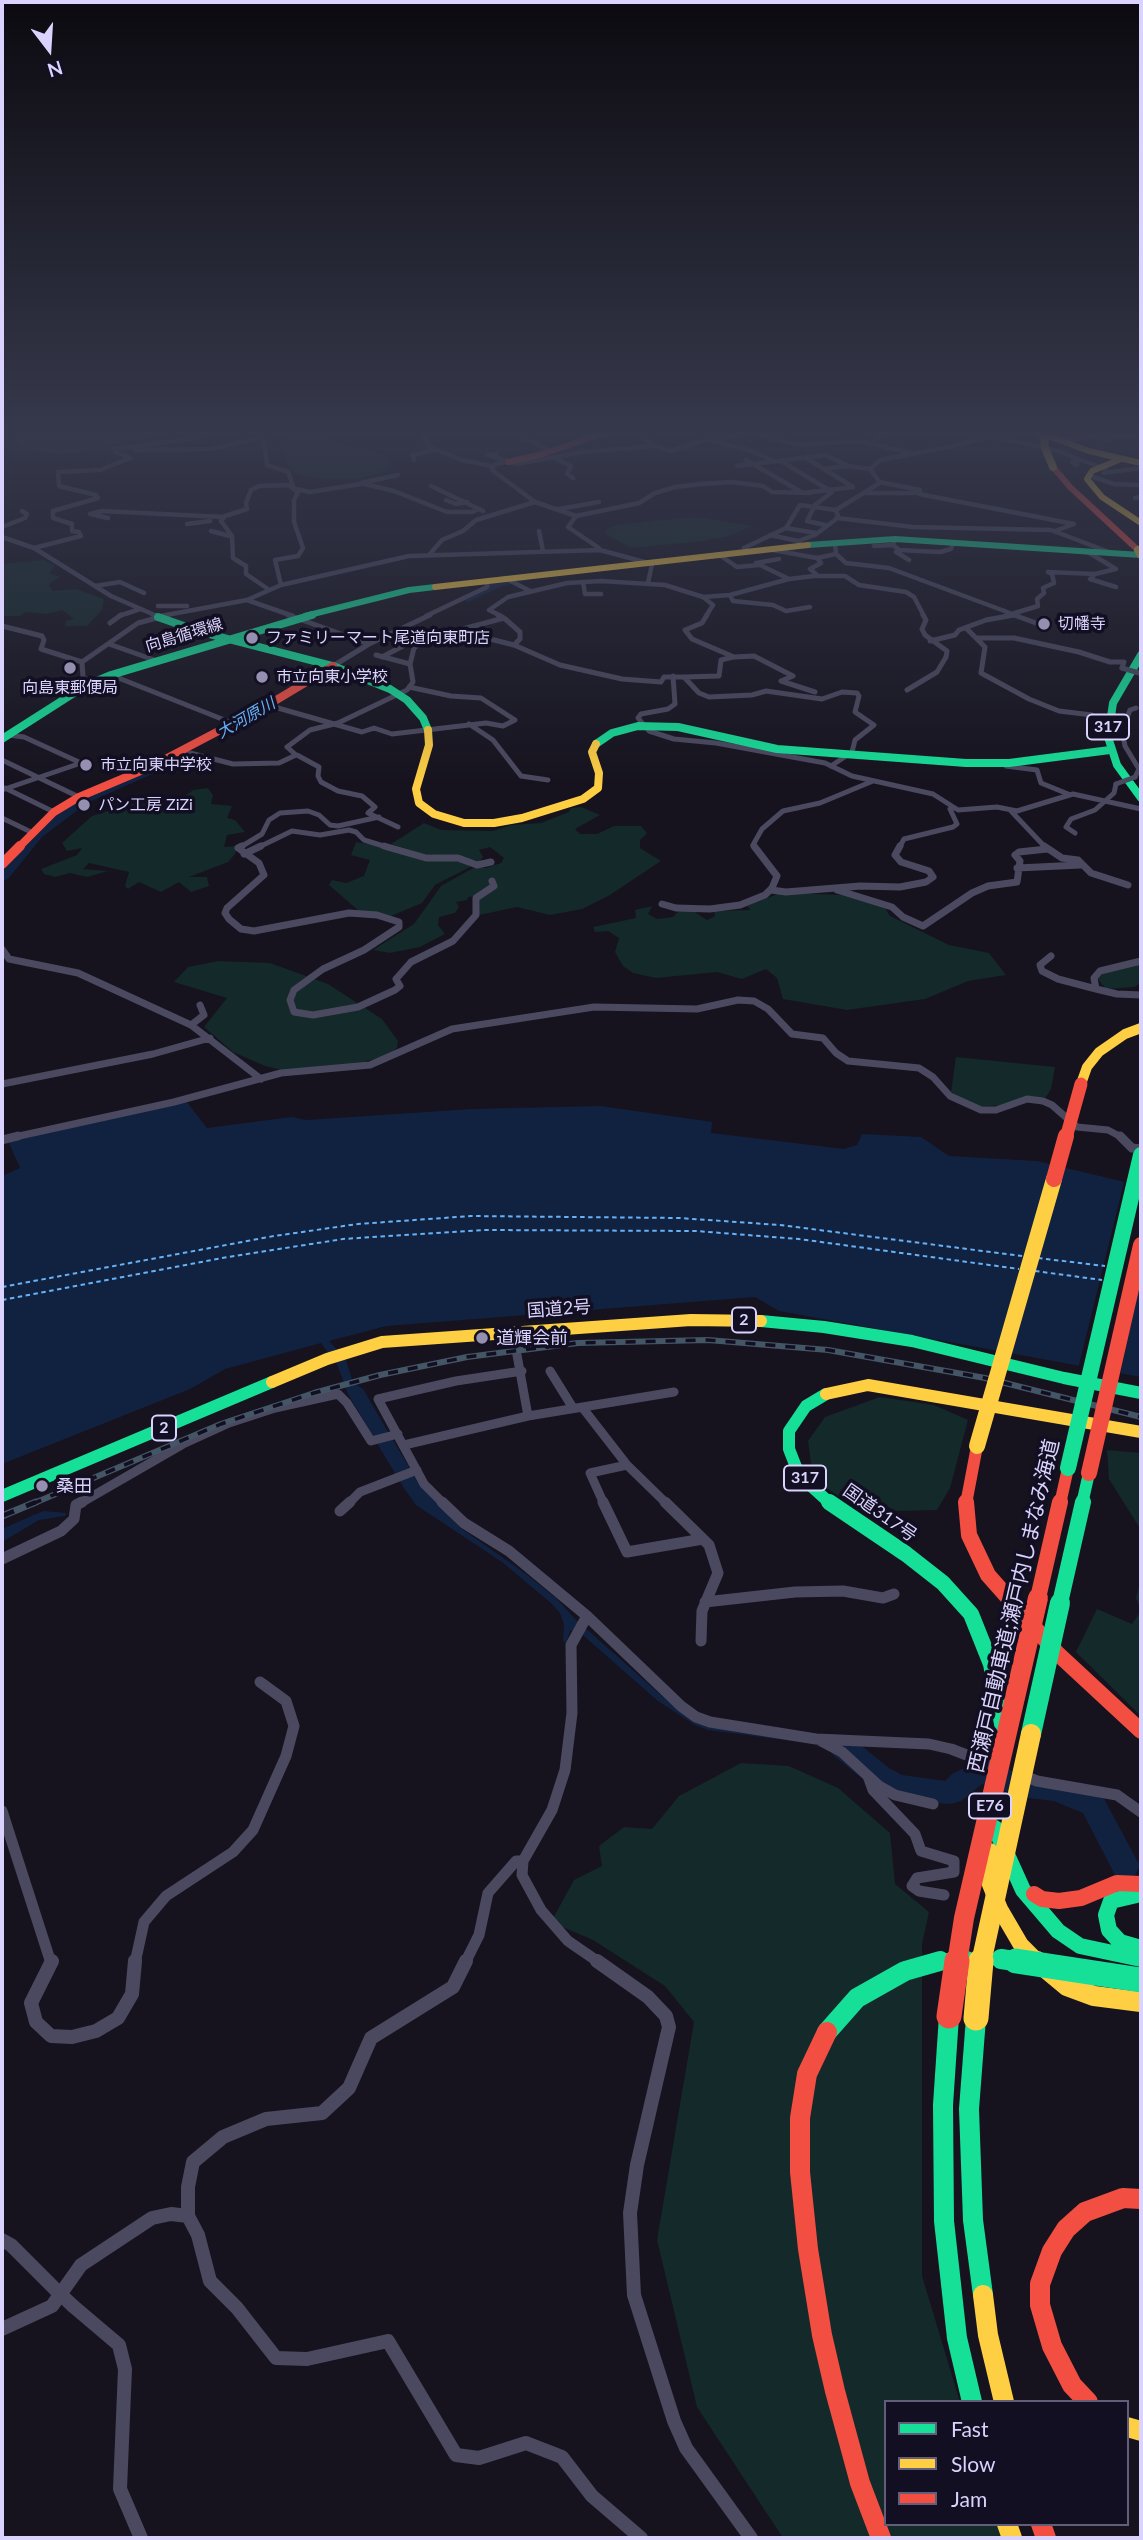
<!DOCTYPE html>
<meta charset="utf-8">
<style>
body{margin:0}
#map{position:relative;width:1143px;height:2540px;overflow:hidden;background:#16131e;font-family:Lato,sans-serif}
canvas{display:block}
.frame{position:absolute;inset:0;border:4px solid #d9d3fd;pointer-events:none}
.legend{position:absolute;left:884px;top:2400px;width:245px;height:126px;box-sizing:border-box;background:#130f22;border:2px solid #625d7a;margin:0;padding:9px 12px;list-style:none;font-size:21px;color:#d9d3fd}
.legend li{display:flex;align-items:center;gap:14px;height:35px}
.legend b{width:35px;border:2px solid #625d7a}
.north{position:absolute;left:14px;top:14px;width:70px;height:70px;-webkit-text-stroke:5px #130f22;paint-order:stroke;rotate:163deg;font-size:19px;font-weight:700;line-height:28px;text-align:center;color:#d9d3fd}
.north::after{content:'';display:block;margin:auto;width:24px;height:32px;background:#d9d3fd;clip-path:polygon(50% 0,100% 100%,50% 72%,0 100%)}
</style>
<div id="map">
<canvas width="1143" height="2540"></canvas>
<div class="frame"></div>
<ul class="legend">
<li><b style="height:9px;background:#16e098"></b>Fast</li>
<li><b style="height:9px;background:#ffcf43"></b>Slow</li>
<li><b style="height:9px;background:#f24e42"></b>Jam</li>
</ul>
<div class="north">N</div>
</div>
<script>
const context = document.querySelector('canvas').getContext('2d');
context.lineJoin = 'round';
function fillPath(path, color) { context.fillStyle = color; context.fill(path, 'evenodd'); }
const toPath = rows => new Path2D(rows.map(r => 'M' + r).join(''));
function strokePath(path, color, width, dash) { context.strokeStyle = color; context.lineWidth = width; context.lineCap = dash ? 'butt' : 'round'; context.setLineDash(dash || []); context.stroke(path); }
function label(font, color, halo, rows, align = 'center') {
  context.font = font + ' Lato,"Noto Sans JP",sans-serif'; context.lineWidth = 7; context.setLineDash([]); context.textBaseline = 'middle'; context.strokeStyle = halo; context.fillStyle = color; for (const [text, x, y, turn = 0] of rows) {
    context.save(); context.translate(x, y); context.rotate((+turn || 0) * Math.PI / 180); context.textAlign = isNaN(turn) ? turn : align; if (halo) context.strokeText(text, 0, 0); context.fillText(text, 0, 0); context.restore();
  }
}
fillPath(toPath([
 [19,432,174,432,79,453,59,454,24,450,13,440],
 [286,432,378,432,382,436,345,434,327,437,335,443,383,455,392,464,388,470,361,478,327,479,299,475,291,470,285,459,289,443,284,435],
 [683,518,703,518,752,526,726,537,703,541,632,548,605,534,606,530,616,525],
 [44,560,55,566,49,573,60,577,49,584,53,591,76,589,104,599,102,610,87,626,65,626,66,621,74,619,62,610,47,614,25,612,20,616,2,616,2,564],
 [208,788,213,795,211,804,232,806,227,818,235,820,245,832,227,835,224,847,237,846,235,854,228,862,189,877,207,877,209,886,191,892,179,882,161,892,139,882,128,889,125,886,129,872,89,863,83,869,108,871,87,877,70,873,55,877,44,874,41,869,77,855,82,848,67,851,62,843,92,816,131,804,172,806,193,790],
 [581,807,600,815,575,829,580,834,597,834,614,826,641,826,647,833,640,840,640,848,661,861,610,895,582,909,550,915,517,907,479,915,476,896,468,897,467,900,456,902,459,907,455,913,439,917,438,925,445,934,420,947,390,953,373,950,414,924,441,886,475,867,486,868,501,863,504,858,490,847,479,850,483,857,479,862,464,857,422,854,391,844,424,823,441,830,493,831,511,825,541,823,569,812,571,808],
 [356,842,457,860,472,866,435,885,422,903,391,916,359,911,329,885,332,880,346,883,364,876,370,860,351,855],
 [780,893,845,895,885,908,890,916,949,945,989,953,1006,975,968,981,925,999,847,1010,783,999,777,978,766,969,742,979,717,972,656,978,633,973,623,966,615,952,619,938,608,931,595,932,593,927,636,918,635,910,652,906,648,914,657,919,673,917,679,911,693,911,707,920,715,916,714,911,751,910,747,906],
 [218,961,270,963,328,984,382,1019,398,1041,397,1048,388,1056,355,1064,286,1071,265,1066,233,1052,204,1027,227,998,174,982,188,967],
 [1141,964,1141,983,1134,987,1106,989,1098,979,1103,973],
 [956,1057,1055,1067,1051,1089,1046,1097,1005,1105,972,1107,951,1092],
 [880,1397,934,1405,968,1420,950,1488,937,1510,896,1511,876,1500,840,1497,825,1487,811,1463,808,1441,825,1417],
 [1107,1450,1141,1453,1141,1530,1109,1479],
 [1141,1579,1141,1716,1076,1652,1097,1609,1132,1624,1141,1611,1136,1598],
 [741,1763,789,1766,838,1788,890,1833,895,1884,929,1912,922,1944,922,2276,960,2402,886,2402,886,2524,998,2524,1002,2538,783,2538,697,2407,657,2240,694,2022,665,1986,593,1940,551,1922,574,1880,602,1866,599,1846,624,1827,652,1829,679,1796]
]), '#13292a');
fillPath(toPath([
 [186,1101,207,1128,292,1117,306,1120,472,1109,600,1106,712,1122,711,1133,844,1149,857,1145,862,1134,921,1137,949,1156,1037,1161,1141,1186,1141,1377,779,1311,755,1297,386,1326,329,1341,346,1360,353,1383,363,1389,417,1481,462,1529,526,1574,557,1599,575,1619,672,1705,800,1742,708,1730,695,1725,658,1701,576,1629,570,1631,566,1643,563,1641,564,1624,560,1613,551,1603,502,1562,416,1505,404,1488,378,1445,377,1438,373,1436,348,1394,337,1364,321,1343,225,1369,190,1389,2,1464,2,1176,20,1168,8,1141],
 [43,1511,67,1513,65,1516,39,1520,2,1542,2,1529]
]), '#112241');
fillPath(toPath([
 [1125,1178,1141,1182,1141,1275,1120,1376,1078,1369]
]), '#16131e');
fillPath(toPath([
 [525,575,531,578,529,580,502,586,468,602,458,599,495,581,525,575],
 [163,760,168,761,168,767,87,803,42,837,8,879,2,881,2,866,32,831,77,797,163,760],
 [843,1736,853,1739,889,1768,902,1775,945,1781,952,1774,979,1761,1029,1776,1057,1779,1103,1797,1140,1866,1135,1875,1125,1878,1115,1875,1083,1813,1054,1801,1029,1798,982,1784,961,1801,951,1804,924,1802,886,1793,869,1784,833,1755,829,1747,833,1739,843,1736]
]), '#112241');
strokePath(toPath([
 [1038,1258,1105,1266],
 [1035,1271,1102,1280],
 [2,1287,274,1236,358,1224,471,1216,679,1218,780,1225,1022,1256],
 [2,1300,222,1258,343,1239,483,1230,696,1231,799,1239,1019,1269]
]), '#67b1f7', 2, [4.5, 3.5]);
strokePath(toPath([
 [516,1341,517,1355]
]), '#33303f', 9, [9, 4.5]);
strokePath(toPath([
 [427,432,424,434,428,446,462,460,491,466],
 [637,432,655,446,670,451,712,438,756,433,797,445,859,441,908,452],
 [1050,432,1058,436,1051,437],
 [263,435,267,465,288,472,293,486],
 [521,436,550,451],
 [990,436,1058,451,1081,460,1072,462,1077,465],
 [2,438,6,432],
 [710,440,752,451,773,461],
 [1060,441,1095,436,1108,439,1110,436,1141,436],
 [873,443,886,432],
 [136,450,211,449,263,437],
 [497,454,487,455,517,464,582,452,655,446],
 [554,458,571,466,567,474,573,478],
 [414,460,412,455,435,450],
 [746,460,803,493,853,487,806,458],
 [1081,460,1105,469],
 [781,461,829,490],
 [505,462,494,465,492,470,535,502,576,516,568,527,599,548],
 [737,466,826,455,848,466],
 [824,469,848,466,870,469],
 [1104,473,1141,468],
 [398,475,361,483,394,491,447,512,472,512,479,509],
 [1088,475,1114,484,1141,485],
 [879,482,920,490,919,494,1074,524,1055,531],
 [431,486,483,511],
 [296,489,310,492,361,484],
 [866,493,915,493],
 [1135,498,1141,497],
 [446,500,456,504,467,502],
 [559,509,599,502],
 [576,516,639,503,655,493,675,487,701,484,732,482,763,486,772,492,811,493],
 [108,518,90,514,102,511,223,517],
 [837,518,913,527,1051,530,1109,552],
 [187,524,210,521],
 [825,525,807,521,815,505,832,492],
 [2,527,25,518,27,514,22,511],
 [786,528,816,533],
 [211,531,230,536],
 [539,531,543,551],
 [770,535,798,541],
 [2,537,34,548,111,596,157,616],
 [800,545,798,541,815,535,835,520,838,516,836,510,878,484,879,481,870,469,880,460,958,445,1002,432],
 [893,545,899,550,896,552,909,560],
 [874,546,893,545,894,542],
 [34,548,81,536,79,532,72,531,72,524,53,518,53,511,98,498,96,495,59,486,58,472,100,470,130,458,115,452,114,449,191,439,202,436,202,432],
 [767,549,817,558,836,554,835,542],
 [899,550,940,552,951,549,953,544],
 [748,551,744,548,786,528,800,505,836,510],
 [1086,551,1116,569,1095,574,1090,579,1116,587],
 [718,554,737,567,759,565],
 [836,554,846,563,889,568,1018,616],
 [429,555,442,540,463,531,476,520,535,502],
 [779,559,756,563,789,579],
 [1048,572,1095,574],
 [814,576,845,576,859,585,906,592,914,597,924,616],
 [505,578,530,591],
 [583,582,585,594,601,594],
 [95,586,120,582,144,593],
 [268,589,246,574,246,566,233,558,232,536,221,521,225,516,247,509,246,503,251,490,259,486,288,485,298,492,294,500,294,522,303,548,298,556,275,560,281,585],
 [730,595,733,601,773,605,786,611,810,607],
 [703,597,713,605,706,616],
 [247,600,293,616],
 [158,606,187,606],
 [119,616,140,609],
 [161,616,247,600,281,585,409,556,600,550,652,564,648,583],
 [426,616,487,587,488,580],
 [501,616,489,610,508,597,567,583,601,581,665,585,703,597,730,595,789,579,814,576,816,574,810,569,821,563,817,558],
 [1005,616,1038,606,1037,599,1044,593,1043,588,1054,583,1052,574,1048,572]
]), '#4b495f', 4.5);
strokePath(toPath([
 [153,615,158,617],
 [288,615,369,644],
 [707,615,702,623,685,630,692,639,734,657,754,656,793,676,781,681,815,692],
 [1014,615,1036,623],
 [504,618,520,632,520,639,514,645],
 [110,623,121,615],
 [2,626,42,636,44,640,41,649,82,662],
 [966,628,985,647,981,673,1029,699,1059,711,1092,715],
 [397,630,425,639],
 [462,632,514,645,560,665,622,679,661,682,664,677,684,677,699,693,709,697,752,695,766,691,822,699,842,692,857,693,859,696,855,712,874,725,855,740,852,752,831,766],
 [978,638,1014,638,1079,652,1110,662,1124,662,1122,668],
 [930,641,955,635,959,630,986,620,1014,615],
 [109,644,157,661],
 [376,655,410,664],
 [382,657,403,646],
 [333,666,369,644,430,615],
 [111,675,232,723],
 [673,676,675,704,668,709,641,714,638,718,649,731,674,739,716,743,825,763,852,776,933,794,958,810,997,807,1017,811,1073,794,1141,809],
 [684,677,719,676,721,660,733,657],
 [92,683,83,677,82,662,138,623,168,615],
 [907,690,937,672,946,657,947,651,925,635,922,629,926,620,923,615],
 [271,706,362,732,374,728,392,734,486,723,503,726,515,720,481,698,451,696,409,687],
 [469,724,493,740,521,776,548,780],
 [182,751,233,764,279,763,296,755,287,747,310,730,338,723,407,690,413,682,410,664,414,648,425,639,504,618,498,615],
 [297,755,319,767,318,776,321,782,338,791,362,796,375,807,368,813,398,827],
 [2,760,79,797],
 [1004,763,1006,766,1037,770,1041,783,1068,794],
 [1135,777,1139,769,1125,746,1122,730,1130,710,1136,708],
 [5,788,54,812],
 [2,790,81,763,24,737,9,735],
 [1011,811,1046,848],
 [2,818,31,832],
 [1075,833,1066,827,1071,819,1095,810,1114,793,1116,784],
 [239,848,262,834,269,820,280,813,308,811,319,815,330,825,338,826,379,817],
 [257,848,292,831,320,835,349,830,356,832,364,840,390,848],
 [755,848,753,845,762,829,783,811,820,803,873,781],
 [899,848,904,839,953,827,957,824,950,809,954,808]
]), '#4b495f', 5);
strokePath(toPath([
 [242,846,238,848,259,863,264,875,227,908,225,913,229,919,241,929,254,931,349,913,377,915,399,922,399,927,364,950,323,969,294,990,290,1000,294,1012,313,1015,358,1007,395,990,400,986,396,979,411,962,453,941,476,915,476,898,494,886,492,881],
 [384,846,426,858,458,858,477,865,491,862],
 [1044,846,1062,858,1078,860,1091,873,1128,885],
 [244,854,261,846],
 [1017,868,1081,865],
 [771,890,786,892,860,886,900,887,926,882,933,877,929,871,901,862,895,855,900,846],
 [837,890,892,907,903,917,923,926,972,893,988,886,1017,882,1020,861,1015,855,1019,852,1047,849],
 [662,904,676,908,710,909,740,905,765,895,772,888,777,876,754,846],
 [2,949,9,959,78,973,191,1025,261,1079],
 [1051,956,1040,965,1042,971,1058,979,1096,989,1094,978,1100,971,1141,961],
 [1096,989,1117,994,1141,995],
 [191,1025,204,1015,200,1005],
 [2,1084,153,1054,210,1038],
 [10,1138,174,1102,281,1073,370,1065,452,1029,594,1007,697,1009,738,1000,754,1001,768,1009,792,1034,823,1038,836,1053,848,1061,919,1068,933,1077,950,1096,981,1110,996,1110,1027,1099,1043,1101,1052,1105,1077,1127,1108,1130,1123,1138]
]), '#4b495f', 7);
strokePath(toPath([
 [1120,1136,1132,1148,1141,1149],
 [2,1140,18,1136],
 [517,1355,528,1416],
 [550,1371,573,1408],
 [582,1407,627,1465,667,1504],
 [404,1445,528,1416,674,1392],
 [79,1504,183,1444,229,1423,275,1408,338,1394,347,1403,371,1441,398,1434],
 [348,1504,360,1492,417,1470],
 [444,1504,424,1484,378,1399,456,1381,522,1371],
 [604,1504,590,1473,627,1465]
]), '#4b495f', 9);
strokePath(toPath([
 [442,1502,464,1523,509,1551,587,1616,681,1706,696,1717,710,1722,816,1739,929,1744,951,1749,998,1767],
 [603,1502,627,1552,703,1539],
 [665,1502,709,1545,718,1573,702,1611,701,1641],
 [340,1511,350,1502],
 [2,1559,61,1531,74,1519,76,1505,82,1502],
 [705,1602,795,1592,843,1591,883,1598,894,1594],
 [587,1616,571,1645,572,1713,565,1770,552,1810,523,1861,522,1875,541,1910,568,1941,600,1963],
 [821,1741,842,1752,879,1786,895,1795,933,1804],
 [868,1776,873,1790,915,1834,921,1851,954,1861,954,1872,917,1878,912,1886,919,1891,944,1895],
 [1024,1776,1037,1781,1117,1795,1141,1812],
 [2,1811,51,1963],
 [135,1963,144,1922,166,1896,233,1852,253,1830,286,1756,294,1726,286,1701,260,1682],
 [465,1963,479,1935,488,1893,516,1861,523,1861]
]), '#4b495f', 11);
strokePath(toPath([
 [52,1961,31,2003,36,2022,51,2036,72,2037,96,2031,118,2018,132,1994,135,1961],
 [597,1961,648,1997,666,2016,669,2027,637,2165,630,2213,634,2295,674,2421,686,2448,751,2538],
 [188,2216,188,2187,193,2162,223,2137,266,2119,322,2113,349,2088,371,2038,453,1987,466,1961],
 [2,2240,11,2245,56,2290],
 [73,2306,119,2345,125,2369,120,2489,141,2538],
 [2,2329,52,2306,81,2265,152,2218,171,2214,188,2216,198,2235,210,2281,237,2308,276,2358,307,2359,388,2341,456,2455,479,2458,526,2443,562,2457,592,2496,641,2538]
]), '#4b495f', 14);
strokePath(toPath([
 [808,545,895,539,1141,555],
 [305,616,409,590,435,587]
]), '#16e098', 6);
strokePath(toPath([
 [158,617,201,632,333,666,390,689,407,700,423,718,428,730],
 [1141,655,1113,703,1108,737,1117,765,1141,798],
 [2,739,85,686,111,675,312,615],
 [596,744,612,733,638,726,678,727,777,749,966,763,1009,763,1110,750]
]), '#16e098', 8);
strokePath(toPath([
 [761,1321,824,1327,912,1341,1064,1378,1141,1393],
 [826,1394,806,1406,789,1431,789,1449,796,1467,810,1485,831,1504],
 [2,1496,272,1382],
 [1082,1504,1089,1473]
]), '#16e098', 12);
strokePath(toPath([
 [829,1502,906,1554,943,1583,971,1614,991,1664,1003,1729],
 [1060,1603,1083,1502],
 [995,1828,1023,1890,1058,1931,1080,1946,1141,1959],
 [1141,1894,1111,1901,1106,1915,1109,1930,1120,1942,1141,1948],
 [929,1963,967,1959]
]), '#16e098', 16);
strokePath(toPath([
 [949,2016,943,2105,944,2221,957,2338,972,2402],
 [976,2018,969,2109,973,2220,983,2295],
 [827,2032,857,1998,905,1971,940,1961]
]), '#16e098', 20);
strokePath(toPath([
 [1037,432,1089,451,1141,463],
 [1121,459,1092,471,1087,479,1102,497,1141,523],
 [435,587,808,545]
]), '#ffcf43', 6);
strokePath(toPath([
 [428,730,429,745,416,789,419,803,434,814,464,823,494,823,522,818,583,799,598,788,599,773,592,752,596,744]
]), '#ffcf43', 8);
strokePath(toPath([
 [1081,1084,1087,1067,1099,1052,1125,1034,1141,1028]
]), '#ffcf43', 10);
strokePath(toPath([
 [272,1382,327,1359,382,1342,691,1320,761,1321],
 [826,1394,868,1385,1141,1432]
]), '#ffcf43', 12);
strokePath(toPath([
 [990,1851,985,1872,1000,1909,1021,1945,1039,1963]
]), '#ffcf43', 16);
strokePath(toPath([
 [1037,1961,1067,1986,1094,1996,1141,2002],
 [983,2295,988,2335,1004,2402],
 [1127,2427,1141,2431],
 [1007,2524,1012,2538]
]), '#ffcf43', 20);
strokePath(toPath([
 [508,462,543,454,607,432],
 [1053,467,1070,487,1138,550]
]), '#f24e42', 6);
strokePath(toPath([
 [18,848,54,812,79,797,150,767,268,705,333,666]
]), '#f24e42', 8);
strokePath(toPath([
 [2,864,20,846]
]), '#f24e42', 10);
strokePath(toPath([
 [966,1504,977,1446],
 [1060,1504,1068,1468]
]), '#f24e42', 12);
strokePath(toPath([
 [966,1502,969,1535,988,1575,1057,1653,1141,1731],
 [1038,1598,1060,1502],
 [1034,1894,1042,1899,1059,1901,1081,1898,1117,1883,1141,1884]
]), '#f24e42', 16);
strokePath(toPath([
 [827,2032,807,2074,800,2118,800,2172,808,2249,822,2335,835,2391,860,2483,881,2538],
 [1088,2402,1072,2385,1052,2346,1040,2305,1040,2284,1052,2251,1066,2229,1085,2212,1123,2198,1141,2199],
 [1041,2524,1046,2538]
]), '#f24e42', 20);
const railFar1 = toPath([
 [32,1504,221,1424,314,1393,380,1375,467,1357,578,1343,708,1340,828,1350,985,1378,1141,1417]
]);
const rail = toPath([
 [2,1516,36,1502]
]);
strokePath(railFar1, '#445666', 6);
strokePath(rail, '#445666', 7);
strokePath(railFar1, '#130f22', 3.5, [10]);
strokePath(rail, '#130f22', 4.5, [13]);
strokePath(toPath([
 [1122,668,1139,673],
 [1116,784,1135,777]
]), '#4b495f', 5);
strokePath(toPath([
 [56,2290,73,2306]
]), '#4b495f', 14);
strokePath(toPath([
 [1068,1468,1141,1155]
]), '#16e098', 16);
strokePath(toPath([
 [1031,1734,1060,1603],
 [1001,1959,1028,1963]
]), '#16e098', 20);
strokePath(toPath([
 [1016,1961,1141,1980]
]), '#16e098', 25);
strokePath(toPath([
 [1043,432,1045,448,1053,467],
 [1138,550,1141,555]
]), '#ffcf43', 8);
strokePath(toPath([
 [977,1446,1054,1179]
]), '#ffcf43', 16);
strokePath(toPath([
 [981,1963,1031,1734]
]), '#ffcf43', 20);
strokePath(toPath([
 [976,2018,981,1961]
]), '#ffcf43', 25);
strokePath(toPath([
 [1066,1138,1081,1084]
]), '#f24e42', 13);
strokePath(toPath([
 [1054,1179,1066,1136],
 [1089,1473,1141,1245]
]), '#f24e42', 16);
strokePath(toPath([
 [957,1963,964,1918,1038,1598]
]), '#f24e42', 20);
strokePath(toPath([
 [949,2016,957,1961]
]), '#f24e42', 25);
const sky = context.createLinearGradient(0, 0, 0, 787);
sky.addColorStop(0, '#0c0a10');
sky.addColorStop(0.55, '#36394c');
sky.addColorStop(1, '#36394c00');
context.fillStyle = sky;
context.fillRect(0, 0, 1143, 787);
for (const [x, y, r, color] of [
 [1044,624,7,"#9590af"],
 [252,638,7,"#9590af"],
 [70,668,7,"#9590af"],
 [262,677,7,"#9590af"],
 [86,765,7,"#9590af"],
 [84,805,7,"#9590af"],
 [482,1338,7,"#9590af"],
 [42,1486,7,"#9590af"]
]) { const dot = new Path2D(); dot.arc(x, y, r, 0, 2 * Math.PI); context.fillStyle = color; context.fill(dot); strokePath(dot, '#130f22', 2.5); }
label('16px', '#d9d3fd', '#130f22', [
 ["切幡寺",1058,624],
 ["ファミリーマート尾道向東町店",266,638],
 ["市立向東小学校",276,677],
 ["向島東郵便局",70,688,"center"],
 ["市立向東中学校",100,765],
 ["パン工房 ZiZi",98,805]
], 'left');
label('16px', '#d9d3fd', '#130f22', [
 ["向島循環線",184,635,-17]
]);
label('italic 16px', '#67b1f7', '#130f22', [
 ["大河原川",246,718,-30]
]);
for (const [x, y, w] of [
 [1108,727,42],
 [744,1320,24],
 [164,1428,24],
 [805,1478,42],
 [990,1806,42]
]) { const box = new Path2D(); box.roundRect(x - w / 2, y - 12.5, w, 25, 5); context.fillStyle = '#130f22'; context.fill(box); strokePath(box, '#d9d3fd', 2); }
label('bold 16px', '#d9d3fd', null, [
 ["317",1108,727],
 ["2",744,1320],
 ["2",164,1428],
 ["317",805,1478],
 ["E76",990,1806]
]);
label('18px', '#d9d3fd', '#130f22', [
 ["国道2号",559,1309,-4],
 ["国道317号",880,1513,35]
]);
label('18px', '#d9d3fd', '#130f22', [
 ["道輝会前",496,1338],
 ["桑田",56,1486]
], 'left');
label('21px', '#d9d3fd', '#130f22', [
 ["西瀬戸自動車道;瀬戸内しまなみ海道",1014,1606,-77]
]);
</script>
